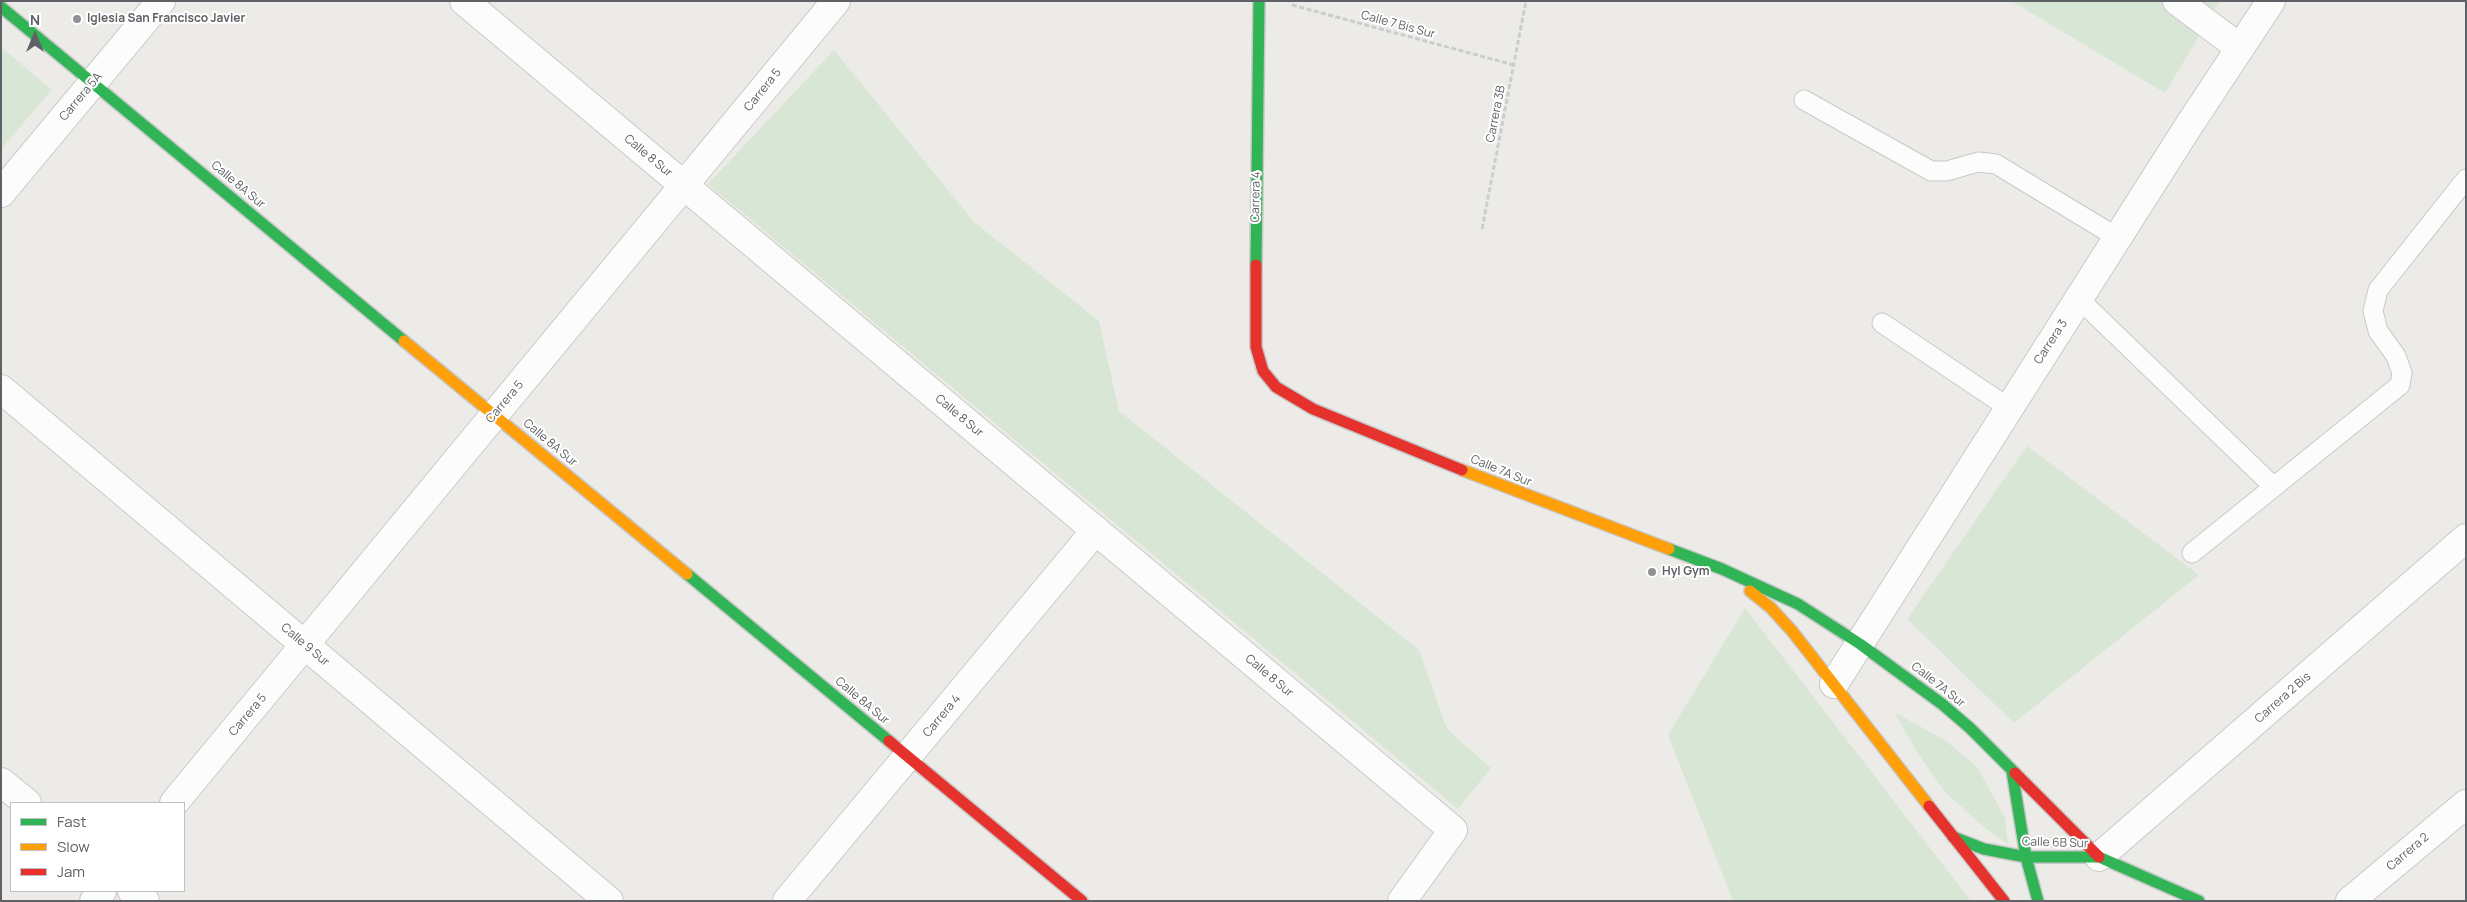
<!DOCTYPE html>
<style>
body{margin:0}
#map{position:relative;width:2467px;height:902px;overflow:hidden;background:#edebe8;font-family:Manrope,sans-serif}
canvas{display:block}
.frame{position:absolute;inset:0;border:2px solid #5e6165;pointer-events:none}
.legend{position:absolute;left:10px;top:802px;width:175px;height:90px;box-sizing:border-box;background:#fff;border:1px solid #bfc0c1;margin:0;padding:6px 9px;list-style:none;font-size:15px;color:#5e6165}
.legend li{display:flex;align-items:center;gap:10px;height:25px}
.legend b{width:25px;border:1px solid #bfc0c1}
.north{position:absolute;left:10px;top:10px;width:50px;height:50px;-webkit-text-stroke:4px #fff;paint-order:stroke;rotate:0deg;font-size:14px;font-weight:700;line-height:20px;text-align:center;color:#5e6165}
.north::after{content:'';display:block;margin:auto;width:18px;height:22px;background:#5e6165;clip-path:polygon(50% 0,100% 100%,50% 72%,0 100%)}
</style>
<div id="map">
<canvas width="2467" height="902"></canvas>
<div class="frame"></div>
<ul class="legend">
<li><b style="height:6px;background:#30b455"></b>Fast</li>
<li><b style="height:6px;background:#ff9f0a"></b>Slow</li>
<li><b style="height:6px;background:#e5322d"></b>Jam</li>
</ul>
<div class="north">N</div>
</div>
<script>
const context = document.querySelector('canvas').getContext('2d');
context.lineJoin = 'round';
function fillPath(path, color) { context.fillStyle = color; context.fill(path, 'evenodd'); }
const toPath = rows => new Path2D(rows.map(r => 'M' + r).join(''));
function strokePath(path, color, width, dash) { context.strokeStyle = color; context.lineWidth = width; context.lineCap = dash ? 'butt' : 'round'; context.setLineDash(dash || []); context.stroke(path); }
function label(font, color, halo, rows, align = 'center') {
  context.font = font + ' Manrope,sans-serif'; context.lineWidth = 4; context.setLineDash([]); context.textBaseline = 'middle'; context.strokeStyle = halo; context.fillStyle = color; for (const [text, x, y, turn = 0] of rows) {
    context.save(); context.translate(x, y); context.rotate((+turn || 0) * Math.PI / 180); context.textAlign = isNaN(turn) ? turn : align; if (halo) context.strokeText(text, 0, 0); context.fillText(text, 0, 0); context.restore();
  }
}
fillPath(toPath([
 [2011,1,2220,1,2165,93],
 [1,47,52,90,1,149],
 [834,50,974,222,1099,321,1119,411,1419,650,1447,729,1491,768,1458,809,708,184],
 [2027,446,2199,575,2014,723,1907,619],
 [1745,608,1971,901,1733,901,1668,735],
 [1894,712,1945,740,1978,768,2005,818,2008,844,1986,829,1945,792,1917,752]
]), '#d8e7d5');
const lane = toPath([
 [1804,100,1931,171,1947,171,1978,162,1996,164,2118,238],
 [2079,299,2274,487],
 [1882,323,2009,408],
 [2192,553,2400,385,2402,373,2396,356,2378,331,2373,311,2378,290,2466,179]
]);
const street = toPath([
 [464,1,1453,830,1402,901],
 [2177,1,2240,48],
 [1,193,161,1],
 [1,389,609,901],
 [1834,684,2186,130,2271,1],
 [1,782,27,803],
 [174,803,836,1],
 [2099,857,2466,538],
 [132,891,145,901],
 [94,901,102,891],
 [787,901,1096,530],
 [2350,901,2466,804]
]);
const fast = toPath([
 [1,7,404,341],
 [1256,265,1259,1],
 [1669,549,1722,569,1798,604,1860,644,1942,704,1970,728,2015,773],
 [687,574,889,741],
 [2012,771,2026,857,2038,901],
 [1953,837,1984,849,2026,857,2099,857,2199,901]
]);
const slow = toPath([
 [404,341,687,574],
 [1462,470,1669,549],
 [1750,591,1771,608,1792,631,1929,806]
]);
const jam = toPath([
 [1256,265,1256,347,1263,371,1276,387,1313,409,1462,470],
 [889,741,1082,901],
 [2015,773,2099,857],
 [1929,806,2004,901]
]);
strokePath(lane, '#cac9c8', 21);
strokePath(street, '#cac9c8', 30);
strokePath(fast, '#c7c7c7', 14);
strokePath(slow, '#c7c7c7', 14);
strokePath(jam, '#c7c7c7', 14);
strokePath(toPath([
 [1292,5,1514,65],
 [1482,229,1526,1]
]), '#cacdcb', 3, [5, 2.5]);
strokePath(lane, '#fcfcfc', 19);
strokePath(street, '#fcfcfc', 28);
strokePath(fast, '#30b455', 11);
strokePath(slow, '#ff9f0a', 11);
strokePath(jam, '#e5322d', 11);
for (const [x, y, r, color] of [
 [77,19,5,"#909193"],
 [1652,572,5,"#909193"]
]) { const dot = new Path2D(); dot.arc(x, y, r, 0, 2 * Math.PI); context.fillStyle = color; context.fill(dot); strokePath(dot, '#fff', 2); }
label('bold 12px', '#5e6165', '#fff', [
 ["Iglesia San Francisco Javier",87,19],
 ["Hyl Gym",1662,572]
], 'left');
label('12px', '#5e6165', '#fff', [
 ["Calle 7 Bis Sur",1398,25,15],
 ["Carrera 5",763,90,-51],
 ["Carrera 5A",81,97,-50],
 ["Carrera 3B",1496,114,-79],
 ["Calle 8 Sur",648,156,40],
 ["Calle 8A Sur",238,185,40],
 ["Carrera 4",1256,197,-89],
 ["Carrera 3",2051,342,-57],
 ["Carrera 5",505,402,-50],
 ["Calle 8 Sur",959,416,40],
 ["Calle 8A Sur",550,443,40],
 ["Calle 7A Sur",1501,471,22],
 ["Calle 9 Sur",305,645,40],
 ["Calle 8 Sur",1269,676,40],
 ["Calle 7A Sur",1938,685,38],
 ["Carrera 2 Bis",2283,698,-41],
 ["Calle 8A Sur",862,701,40],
 ["Carrera 5",248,715,-50],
 ["Carrera 4",942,716,-50],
 ["Calle 6B Sur",2055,843,2],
 ["Carrera 2",2408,852,-40]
]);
</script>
